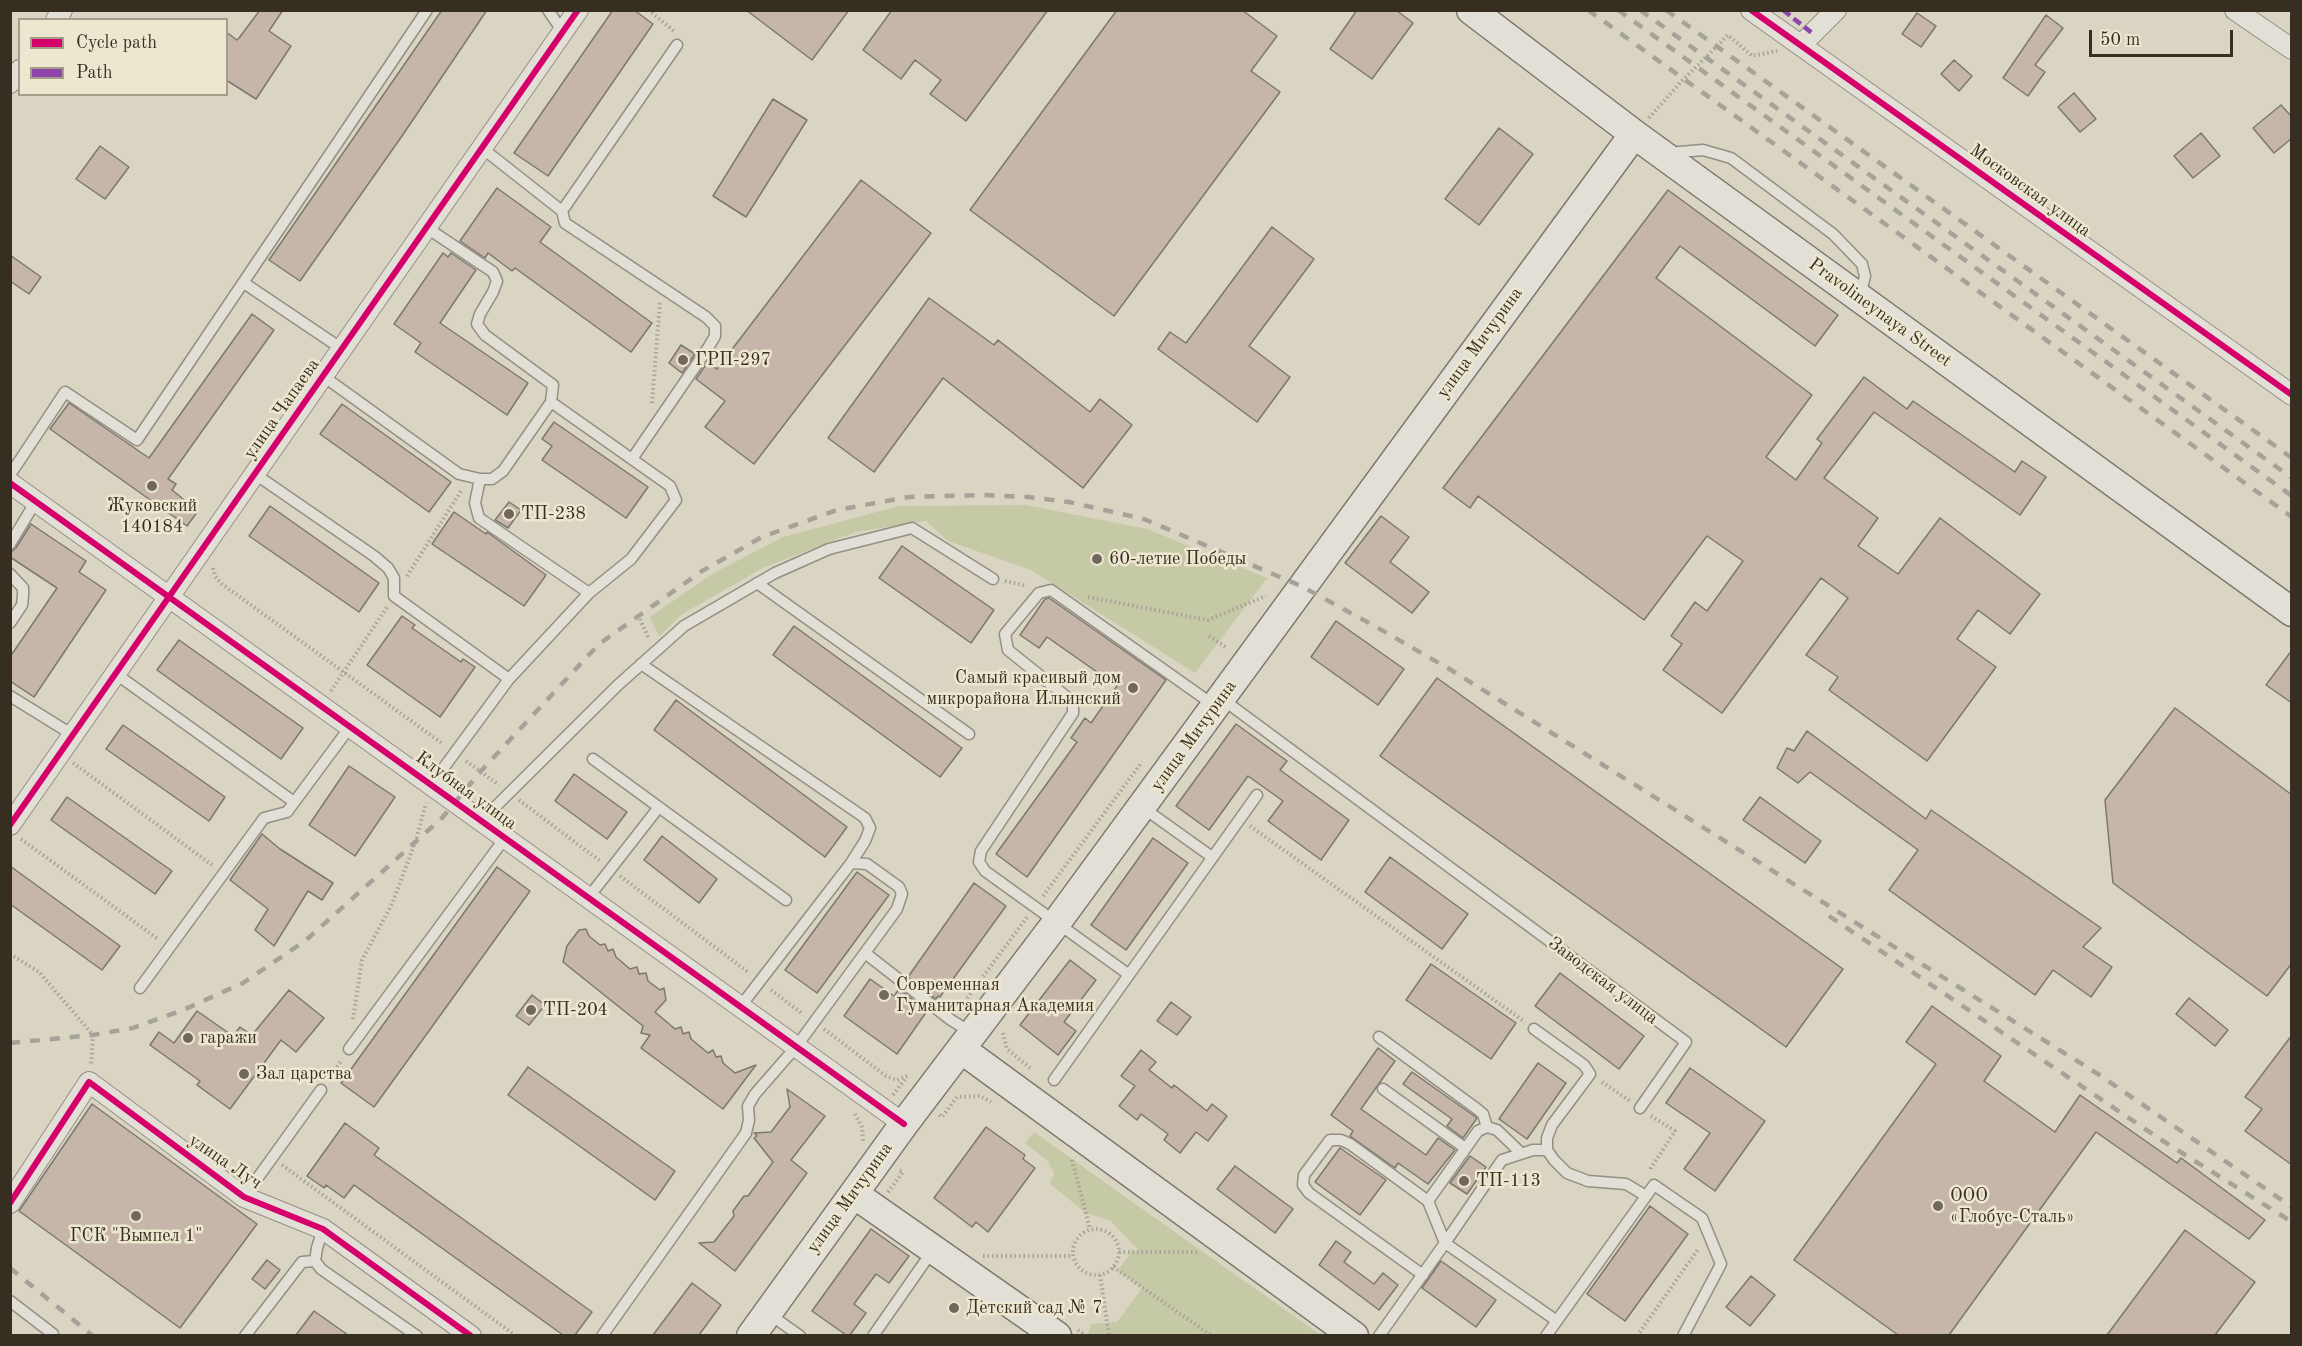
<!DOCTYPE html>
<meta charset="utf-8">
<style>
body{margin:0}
#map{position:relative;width:2302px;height:1346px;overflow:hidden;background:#dad4c2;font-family:"Old Standard TT",serif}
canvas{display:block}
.frame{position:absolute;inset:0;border:12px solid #372e22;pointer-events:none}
.legend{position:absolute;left:18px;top:18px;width:210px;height:78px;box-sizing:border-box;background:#ede7d0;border:2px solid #a49d8a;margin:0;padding:8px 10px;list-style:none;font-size:18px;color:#372e22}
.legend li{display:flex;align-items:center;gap:12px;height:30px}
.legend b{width:30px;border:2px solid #a49d8a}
.scale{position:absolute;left:2089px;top:30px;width:144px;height:27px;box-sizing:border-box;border:3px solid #372e22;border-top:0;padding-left:8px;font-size:18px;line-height:21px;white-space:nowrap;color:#372e22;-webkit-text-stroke:4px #ede7d0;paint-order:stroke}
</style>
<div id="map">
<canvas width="2302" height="1346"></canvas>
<div class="frame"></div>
<ul class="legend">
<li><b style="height:8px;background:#d6006c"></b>Cycle path</li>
<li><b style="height:8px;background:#8e44ad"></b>Path</li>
</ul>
<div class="scale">50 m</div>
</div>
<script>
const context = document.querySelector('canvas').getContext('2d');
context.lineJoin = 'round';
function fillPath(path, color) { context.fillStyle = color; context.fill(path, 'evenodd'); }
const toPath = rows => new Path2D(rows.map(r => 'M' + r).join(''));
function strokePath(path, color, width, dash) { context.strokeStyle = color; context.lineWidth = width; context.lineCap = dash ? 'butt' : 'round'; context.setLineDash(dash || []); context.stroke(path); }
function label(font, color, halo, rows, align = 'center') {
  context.font = font + ' "Old Standard TT",serif'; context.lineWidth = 5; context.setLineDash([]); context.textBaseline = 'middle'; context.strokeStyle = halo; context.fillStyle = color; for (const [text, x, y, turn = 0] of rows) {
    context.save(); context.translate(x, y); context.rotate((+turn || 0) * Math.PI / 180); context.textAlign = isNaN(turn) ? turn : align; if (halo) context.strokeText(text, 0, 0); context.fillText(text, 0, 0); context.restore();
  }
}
fillPath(toPath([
 [1026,505,1147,529,1267,578,1195,673,1031,570,948,541,926,521,855,532,763,568,682,614,659,637,650,617,712,574,783,537,899,506],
 [1034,1132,1203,1252,1321,1335,1088,1335,1091,1324,1117,1322,1142,1288,1118,1271,1131,1252,1139,1251,1111,1221,1086,1213,1050,1184,1054,1173,1048,1161,1025,1143]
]), '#c6c9a5');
const building = toPath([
 [260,10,283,10,269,31,291,46,256,99,226,80,226,32,237,40,239,38,260,10],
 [442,10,487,10,402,136,300,281,269,260,442,10],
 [613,10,634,10,653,24,548,176,514,153,613,10],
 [746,10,849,10,812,60,746,10],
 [892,10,1048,10,966,121,930,94,941,80,915,60,901,79,863,50,892,10],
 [1117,10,1242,10,1277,36,1251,71,1280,92,1114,316,970,210,1117,10],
 [1357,10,1396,10,1413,23,1372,79,1330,49,1357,10],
 [1917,13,1936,26,1921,47,1902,34,1917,13],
 [2046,15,2063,28,2035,65,2045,72,2028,96,2003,78,2046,15],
 [1954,60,1972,76,1959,91,1941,74,1954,60],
 [2074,93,2096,119,2080,132,2058,107,2074,93],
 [773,99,807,120,746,217,713,196,773,99],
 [2281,105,2292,117,2292,138,2274,153,2253,128,2281,105],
 [1499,128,1533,154,1479,225,1445,199,1499,128],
 [2201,133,2220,156,2193,178,2174,156,2201,133],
 [100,146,129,167,105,199,76,179,100,146],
 [861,180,931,233,754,464,705,427,725,401,696,379,707,363,717,369,861,180],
 [497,188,551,227,540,242,652,323,631,352,515,268,512,271,488,253,485,258,460,241,497,188],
 [1668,190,1838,315,1815,346,1680,246,1656,278,1812,395,1766,457,1796,480,1822,443,1817,439,1864,377,1907,409,1913,401,2015,472,2022,461,2046,477,2020,515,1874,412,1824,478,1878,518,1858,546,1898,574,1940,518,2040,594,2010,634,1978,610,1957,639,1996,667,1927,761,1829,690,1838,677,1806,655,1848,598,1821,578,1722,713,1663,670,1682,644,1671,636,1695,602,1707,611,1743,561,1707,536,1644,620,1478,496,1470,508,1443,488,1668,190],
 [1272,227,1314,259,1249,346,1290,377,1257,422,1158,349,1170,332,1186,343,1272,227],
 [443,253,448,257,451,253,476,270,440,323,528,383,507,415,415,352,421,343,394,324,443,253],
 [10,255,41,277,29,294,10,281,10,255],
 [929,298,994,345,998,340,1090,412,1100,399,1132,425,1083,488,943,378,874,472,828,438,929,298],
 [252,314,274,330,168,479,176,484,172,490,198,511,187,526,50,429,69,403,149,458,252,314],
 [681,345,695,354,682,373,669,363,681,345],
 [342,404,451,482,429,512,320,434,342,404],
 [554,422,648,487,626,518,542,460,552,446,542,439,554,422],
 [509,502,521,510,508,528,495,520,509,502],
 [270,506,379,583,359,612,249,536,270,506],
 [454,512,486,534,487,532,546,575,524,606,432,544,454,512],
 [1381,516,1409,537,1390,562,1429,592,1412,613,1345,563,1381,516],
 [31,524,86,561,79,572,106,590,34,697,10,681,10,657,57,588,10,557,10,553,16,548,31,524],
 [902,546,994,610,971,643,879,578,902,546],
 [1049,598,1166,680,1027,877,996,854,1077,742,1071,738,1085,718,1091,723,1117,686,1047,637,1039,648,1020,635,1045,599,1049,598],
 [402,616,415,625,412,628,461,662,463,659,475,667,440,717,367,665,402,616],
 [1336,621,1404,669,1378,705,1311,657,1336,621],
 [794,626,962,748,940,777,773,655,794,626],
 [179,640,303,728,281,759,157,670,179,640],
 [2292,650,2292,703,2266,685,2292,650],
 [1437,678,1843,969,1786,1047,1380,756,1437,678],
 [676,700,847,827,825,857,654,730,676,700],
 [2175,708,2292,795,2292,963,2267,996,2113,883,2105,800,2175,708],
 [1236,724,1287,761,1280,770,1349,820,1321,860,1268,821,1283,801,1248,776,1209,830,1176,806,1236,724],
 [123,725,225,797,209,821,106,749,123,725],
 [1807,731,1926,819,1931,810,2101,928,2083,947,2112,967,2091,997,2053,970,2035,995,1889,890,1918,850,1810,772,1798,783,1777,768,1787,748,1794,751,1807,731],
 [349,766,395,797,355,856,309,825,349,766],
 [574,774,627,812,607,839,555,801,574,774],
 [67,797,172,871,155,894,51,820,67,797],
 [1760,797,1821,841,1805,863,1743,820,1760,797],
 [262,834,280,849,333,883,322,900,308,891,274,946,255,930,268,909,230,880,262,834],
 [662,836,717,879,699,903,644,860,662,836],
 [1153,838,1188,863,1126,950,1091,925,1153,838],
 [1390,857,1468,914,1442,949,1365,892,1390,857],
 [10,866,120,946,102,970,10,904,10,866],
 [497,867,530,891,374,1107,341,1083,497,867],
 [857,872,889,895,817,993,785,970,857,872],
 [974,883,1006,906,940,997,938,996,936,999,908,977,974,883],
 [586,929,589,936,600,945,605,944,608,951,613,949,616,957,630,969,637,967,639,974,646,973,648,981,660,990,664,988,666,1000,655,1012,675,1029,681,1027,683,1034,689,1032,691,1039,708,1053,713,1050,716,1057,721,1056,723,1063,735,1073,756,1065,723,1109,641,1048,650,1035,641,1033,643,1026,563,962,567,946,579,930,586,929],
 [1070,960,1096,980,1064,1022,1076,1031,1058,1055,1020,1025,1070,960],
 [1431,964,1516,1023,1491,1059,1406,1000,1431,964],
 [1560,973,1644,1036,1619,1069,1535,1006,1560,973],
 [870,979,894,996,899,989,927,1011,897,1054,844,1016,870,979],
 [289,990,324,1018,296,1052,281,1040,230,1109,197,1085,200,1081,150,1045,159,1032,174,1043,197,1011,233,1036,240,1027,252,1035,289,990],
 [532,995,545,1005,529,1025,516,1016,532,995],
 [2189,998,2228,1030,2215,1046,2176,1014,2189,998],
 [1171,1002,1191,1017,1177,1035,1157,1021,1171,1002],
 [1932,1006,2001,1056,1984,1081,2055,1132,2080,1095,2177,1163,2181,1158,2265,1220,2249,1239,2096,1132,1949,1335,1898,1335,1794,1260,1936,1064,1906,1042,1932,1006],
 [2292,1035,2292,1165,2245,1131,2262,1109,2245,1097,2292,1035],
 [1378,1048,1395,1061,1361,1109,1426,1155,1438,1138,1455,1150,1428,1184,1398,1163,1395,1168,1350,1136,1353,1131,1331,1115,1378,1048],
 [1141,1050,1156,1062,1149,1070,1172,1088,1174,1085,1207,1111,1212,1104,1227,1116,1208,1141,1196,1132,1180,1153,1164,1140,1168,1134,1141,1114,1137,1120,1119,1106,1135,1086,1121,1076,1141,1050],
 [1538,1063,1566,1083,1527,1139,1499,1119,1538,1063],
 [528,1067,675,1171,655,1200,508,1095,528,1067],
 [1690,1068,1765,1121,1715,1191,1684,1169,1710,1133,1666,1103,1690,1068],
 [1412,1072,1477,1118,1463,1138,1447,1126,1452,1119,1403,1084,1412,1072],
 [787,1089,825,1116,791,1160,807,1173,735,1271,699,1243,714,1242,734,1216,733,1211,744,1196,748,1196,773,1162,754,1138,757,1136,754,1133,771,1132,790,1107,787,1089],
 [92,1104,257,1224,180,1328,19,1211,92,1104],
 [345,1123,379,1148,374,1155,592,1312,575,1335,563,1335,354,1185,344,1198,326,1185,324,1188,307,1176,345,1123],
 [986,1127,1025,1155,1023,1159,1035,1168,988,1232,976,1222,972,1227,934,1198,986,1127],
 [1340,1148,1386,1180,1360,1215,1315,1182,1340,1148],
 [1470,1156,1486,1167,1467,1194,1450,1183,1470,1156],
 [1235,1166,1293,1209,1275,1233,1217,1189,1235,1166],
 [1650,1206,1688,1234,1625,1321,1587,1294,1650,1206],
 [871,1229,909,1256,889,1283,876,1274,854,1304,866,1313,850,1335,846,1335,812,1311,871,1229],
 [2185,1230,2255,1282,2215,1335,2107,1335,2185,1230],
 [1336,1241,1351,1252,1344,1262,1374,1284,1383,1273,1398,1285,1379,1310,1319,1265,1336,1241],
 [267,1260,280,1270,265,1289,252,1279,267,1260],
 [1441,1261,1496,1300,1476,1327,1422,1288,1441,1261],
 [1751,1276,1775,1295,1750,1326,1726,1307,1751,1276],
 [692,1283,721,1305,699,1335,653,1335,692,1283],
 [314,1311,348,1335,296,1335,314,1311]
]);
fillPath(building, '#c6b5a9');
strokePath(building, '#7c786e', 1.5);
const lane = toPath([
 [548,10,563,32],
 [482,148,562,211],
 [1668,153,1703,150,1731,158,1833,234,1862,264,1865,276,1860,296],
 [244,283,342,349],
 [323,376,459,474,480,479,492,479,503,471,551,402,553,385,485,335,477,324,480,314,493,292,497,281,493,272,427,228],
 [632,459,708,348,715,336,715,326,706,317,565,223,562,211,677,45],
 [255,474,374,556,388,568,394,578,394,596,509,679],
 [10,475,65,392,137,440,427,10],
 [480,479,475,503,479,518,589,593],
 [10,544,36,501],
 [10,574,23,588,23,596,22,605,10,623],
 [757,583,969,734],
 [641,664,865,818,870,828,865,841,851,863],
 [116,674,294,802],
 [10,696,73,735],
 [1222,697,1233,707,1686,1042,1640,1108],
 [593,759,786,900],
 [431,785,509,679,589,593,631,559,676,500,670,486,551,402],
 [1142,807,1212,857],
 [481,821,618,685,684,626,775,573,829,549,912,528,993,579],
 [588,898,659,807],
 [865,953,951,1020,972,1033],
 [1128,974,985,871,979,862,981,851,1073,713,1073,702,1008,650,1005,634,1039,593,1051,590,1215,706],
 [140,988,264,818,287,812,350,727],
 [1534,1029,1584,1065,1590,1074,1552,1125,1547,1138,1547,1150,1554,1160,1567,1173,1588,1181,1626,1184,1646,1196],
 [1379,1037,1477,1109,1483,1114,1487,1127],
 [349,1049,505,838],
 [1054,1080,1257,795],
 [1383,1089,1465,1148],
 [1547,1150,1533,1150,1502,1160,1445,1243,1557,1321],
 [244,1197,321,1090],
 [323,1229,317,1248,315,1261,321,1269,417,1336],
 [1423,1275,1309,1193,1303,1185,1304,1175,1330,1140,1341,1140,1350,1144,1428,1201,1478,1131,1487,1127,1497,1130,1521,1153],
 [10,1301,53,1334,51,1336],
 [768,1313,800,1336],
 [245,1336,302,1262,315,1261],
 [602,1336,746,1133,749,1120,748,1106,755,1094,796,1047,897,909,902,894,899,887,867,864,851,863,740,1007],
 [873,1336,933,1250],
 [1379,1336,1445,1243,1428,1201],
 [1546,1336,1654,1185,1702,1218,1721,1264,1683,1336]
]);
const street = toPath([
 [1751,10,2292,395],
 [2235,10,2292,49],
 [56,20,62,10],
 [1801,45,1836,10],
 [10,83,20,70],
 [10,483,904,1124],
 [10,825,578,10],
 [10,1203,89,1082,244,1197,323,1229,471,1336]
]);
const secondary = toPath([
 [1471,10,1634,134,2292,612],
 [961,1049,1354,1336],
 [854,1194,1057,1336],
 [751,1336,904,1124,1057,922,1634,134]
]);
strokePath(lane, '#938f83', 13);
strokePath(street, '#938f83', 22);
strokePath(secondary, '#7c786e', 31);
strokePath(toPath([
 [648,10,675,32],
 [1649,118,1680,83,1728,35,1752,56,1777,51],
 [652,403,660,303],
 [213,568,215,576,222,584,443,744],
 [407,576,461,491],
 [1005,581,1027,586],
 [1088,597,1208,620,1266,596],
 [638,615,649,639],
 [1209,636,1227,648],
 [331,691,387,607],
 [466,761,499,785],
 [73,763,212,865],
 [519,800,600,861],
 [1250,826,1525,1022],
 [21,839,158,939],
 [620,876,748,972],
 [1043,896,1142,762],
 [10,954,39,972,93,1035,91,1064],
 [771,990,803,1014],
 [959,1009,1028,916],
 [353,1019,362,960,392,904,416,840,426,803],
 [824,1029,886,1076,897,1080,910,1075],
 [1003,1033,1007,1049,1030,1068],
 [329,1078,342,1060],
 [1602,1082,1630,1101],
 [893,1095,905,1079],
 [855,1114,862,1127,863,1141],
 [939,1115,942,1117,957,1097,980,1096,991,1102],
 [1651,1116,1675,1131,1651,1168,1651,1172],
 [1072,1160,1090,1229],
 [282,1165,516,1336],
 [888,1192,903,1172,899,1170],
 '1073 1252a23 23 0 1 1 46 0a23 23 0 1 1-46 0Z',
 [1119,1252,1199,1252],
 [983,1256,1073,1256],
 [1113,1267,1212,1336],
 [1100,1275,1109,1336],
 [1078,1330,1086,1336],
 [1637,1336,1699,1248]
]), '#a5a299', 4, [1.5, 3]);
strokePath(lane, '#e2dfd6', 10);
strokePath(street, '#e2dfd6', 20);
strokePath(secondary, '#e2dfd6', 28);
strokePath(toPath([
 [1588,10,2292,517],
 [1618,10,2292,496],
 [1640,10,2292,478],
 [1666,10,2292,458],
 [1829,916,2163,1141,2292,1222],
 [10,1043,93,1035,133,1028,183,1010,243,983,305,941,442,818,481,771,599,644,702,571,762,537,837,510,909,497,984,495,1028,497,1069,502,1144,519,1301,586,1373,625,1451,670,2098,1074,2292,1207],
 [10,1268,93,1336]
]), '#a5a299', 4.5, [10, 10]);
strokePath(toPath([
 [1783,10,1812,33]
]), '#8e44ad', 4.5, [9, 4.5]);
strokePath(toPath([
 [1751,10,2292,395],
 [10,483,904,1124],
 [10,825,578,10],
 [10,1203,89,1082,244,1197,323,1229,471,1336]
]), '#d6006c', 6);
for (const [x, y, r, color] of [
 [683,360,6,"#70685a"],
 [152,486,6,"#70685a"],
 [509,514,6,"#70685a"],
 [1097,559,6,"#70685a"],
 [1133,688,6,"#70685a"],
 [884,995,6,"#70685a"],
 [531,1010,6,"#70685a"],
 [188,1038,6,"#70685a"],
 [244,1074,6,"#70685a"],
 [1464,1181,6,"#70685a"],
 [1938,1206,6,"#70685a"],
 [136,1216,6,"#70685a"],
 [954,1308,6,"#70685a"]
]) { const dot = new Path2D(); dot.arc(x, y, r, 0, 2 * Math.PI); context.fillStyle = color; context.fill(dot); strokePath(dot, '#ede7d0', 2); }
label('18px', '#372e22', '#ede7d0', [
 ["Московская улица",2030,191,36],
 ["Pravolineynaya Street",1880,313,36],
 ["улица Мичурина",1480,343,-54],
 ["улица Чапаева",282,409,-55],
 ["улица Мичурина",1194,736,-54],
 ["Клубная улица",466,791,36],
 ["Заводская улица",1603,981,37],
 ["улица Луч",225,1162,34],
 ["улица Мичурина",850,1198,-54]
]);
label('18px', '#372e22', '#ede7d0', [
 ["ГРП-297",695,360],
 ["Жуковский",152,506,"center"],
 ["140184",152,527,"center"],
 ["ТП-238",521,514],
 ["60-летие Победы",1109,559],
 ["Самый красивый дом",1121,678,"right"],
 ["микрорайона Ильинский",1121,699,"right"],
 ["Современная",896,985],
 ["Гуманитарная Академия",896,1006],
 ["ТП-204",543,1010],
 ["гаражи",200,1038],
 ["Зал царства",256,1074],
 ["ТП-113",1476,1181],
 ["ООО",1950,1196],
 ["«Глобус-Сталь»",1950,1217],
 ["ГСК \"Вымпел 1\"",136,1236,"center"],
 ["Детский сад № 7",966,1308]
], 'left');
</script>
